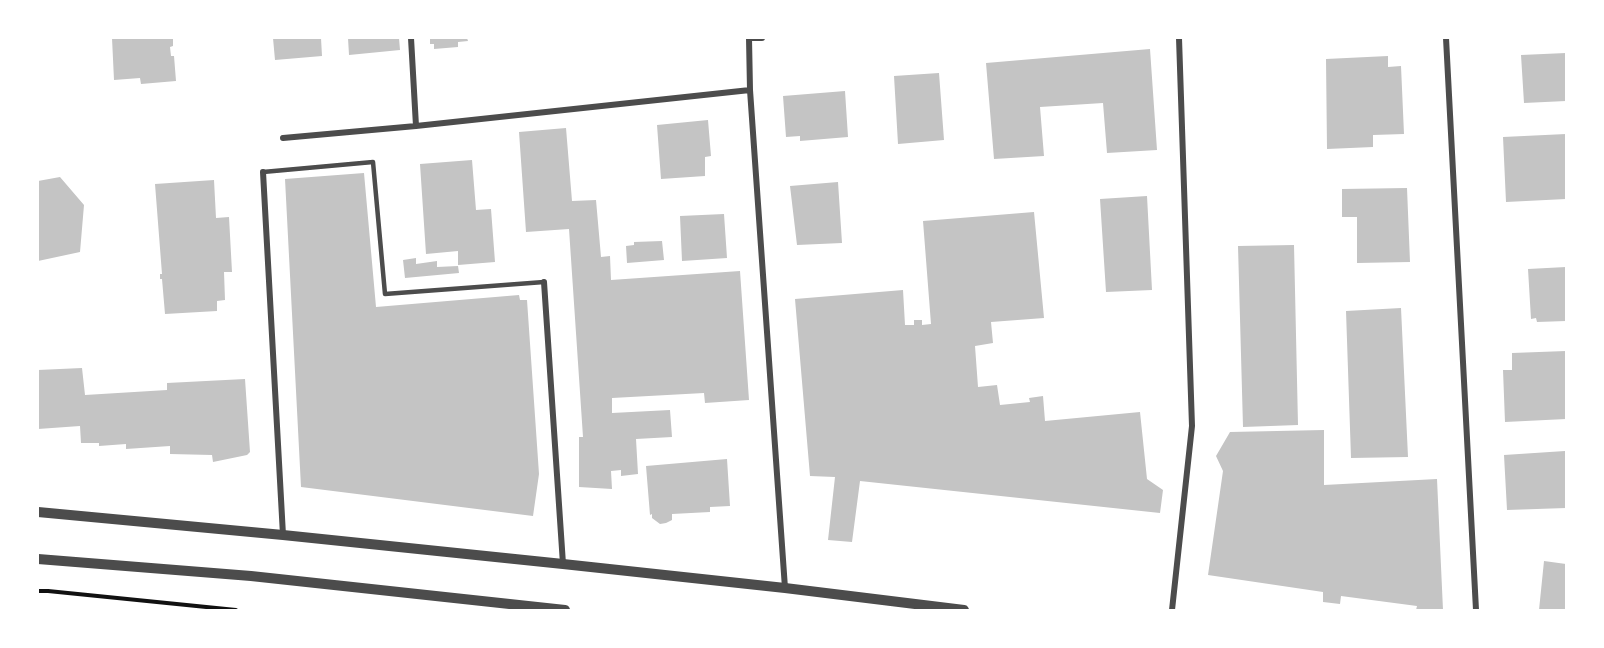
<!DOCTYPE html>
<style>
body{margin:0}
#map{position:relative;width:1604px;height:648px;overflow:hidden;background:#fff;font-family:Ubuntu,sans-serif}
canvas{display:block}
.frame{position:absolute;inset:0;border:39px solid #fff;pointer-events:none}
</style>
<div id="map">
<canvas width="1604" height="648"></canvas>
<div class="frame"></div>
</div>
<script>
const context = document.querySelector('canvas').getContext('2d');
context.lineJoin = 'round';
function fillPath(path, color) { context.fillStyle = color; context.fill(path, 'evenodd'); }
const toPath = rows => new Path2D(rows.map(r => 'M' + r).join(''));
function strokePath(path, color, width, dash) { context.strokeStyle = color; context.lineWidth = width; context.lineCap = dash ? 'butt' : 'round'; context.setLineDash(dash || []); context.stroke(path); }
fillPath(toPath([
 [112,38,173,38,173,46,170,47,171,56,174,56,176,81,141,84,140,78,114,80],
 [273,38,321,38,322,56,275,60],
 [348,38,399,38,400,50,349,55],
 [430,38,467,38,468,41,458,42,458,47,434,49,434,44,430,44],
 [1150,49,1157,150,1107,153,1103,103,1040,107,1044,156,994,159,986,63],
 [1566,53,1566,101,1524,103,1521,55],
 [1388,56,1388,67,1401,66,1404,134,1373,135,1373,147,1327,149,1326,59],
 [939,73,944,140,898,144,894,76],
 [845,91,848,137,800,141,800,136,786,137,783,96],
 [708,120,711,156,705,157,705,176,661,179,657,125],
 [566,128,572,201,596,200,601,257,610,256,611,280,740,271,749,400,705,403,704,393,612,398,612,413,670,410,672,437,636,439,638,474,621,476,621,470,611,471,612,489,579,487,579,437,583,437,569,229,526,232,519,132],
 [1566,134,1566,199,1506,202,1503,137],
 [472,160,476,210,491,209,495,262,458,265,458,251,426,254,420,164],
 [364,173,376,307,519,295,520,300,527,300,539,474,533,516,301,487,285,179],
 [60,177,84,205,80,252,38,261,38,181],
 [214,180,216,218,229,217,232,272,224,272,225,300,217,301,217,311,165,314,162,279,160,279,160,274,162,274,155,184],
 [838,182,842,243,797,245,790,186],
 [1407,188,1410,262,1357,263,1357,217,1342,217,1342,189],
 [1147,196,1152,290,1106,292,1100,199],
 [1034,212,1044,318,991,322,993,343,975,346,978,387,997,385,1000,405,1030,402,1029,398,1043,396,1045,421,1140,412,1147,479,1163,490,1160,513,860,481,852,542,828,540,835,477,810,476,795,299,903,290,905,325,914,325,914,320,922,320,922,325,931,324,923,221],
 [724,214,727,258,682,261,680,216],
 [662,241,664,260,627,263,626,246,634,245,634,242],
 [1294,245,1298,425,1243,427,1238,246],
 [416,258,416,264,437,261,437,267,458,266,459,273,405,278,403,260],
 [1566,267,1566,321,1537,322,1536,318,1531,319,1528,269],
 [1401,308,1408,457,1351,458,1346,311],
 [1566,351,1566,419,1505,422,1503,370,1512,370,1512,353],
 [82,368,85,395,167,390,167,383,245,379,250,452,247,455,213,462,212,455,170,454,170,446,126,449,126,444,99,446,99,443,81,443,80,426,38,429,38,370],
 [1324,430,1324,485,1437,479,1443,610,1416,610,1417,606,1341,596,1340,604,1323,602,1323,592,1208,575,1223,471,1216,456,1230,432],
 [1565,451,1566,508,1507,510,1504,455],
 [727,459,730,506,710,507,710,512,672,514,672,520,666,523,660,524,652,518,652,514,650,515,646,466],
 [1544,561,1566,564,1566,610,1539,610]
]), '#c4c4c4');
strokePath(toPath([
 [38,591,48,591,236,610]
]), '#111', 4);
strokePath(toPath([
 [263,172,373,162,385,294,544,282]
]), '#4c4c4c', 4.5);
strokePath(toPath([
 [411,38,416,126],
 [749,38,750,90,785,588],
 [749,38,762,38],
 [1446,38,1476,610],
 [283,138,416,126,750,90],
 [263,172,283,535],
 [544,282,563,564],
 [1172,610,1192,426,1179,38]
]), '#4c4c4c', 6);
strokePath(toPath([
 [38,512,283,535,563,564,785,588,964,610],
 [38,559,251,576,565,610]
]), '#4c4c4c', 10);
</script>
